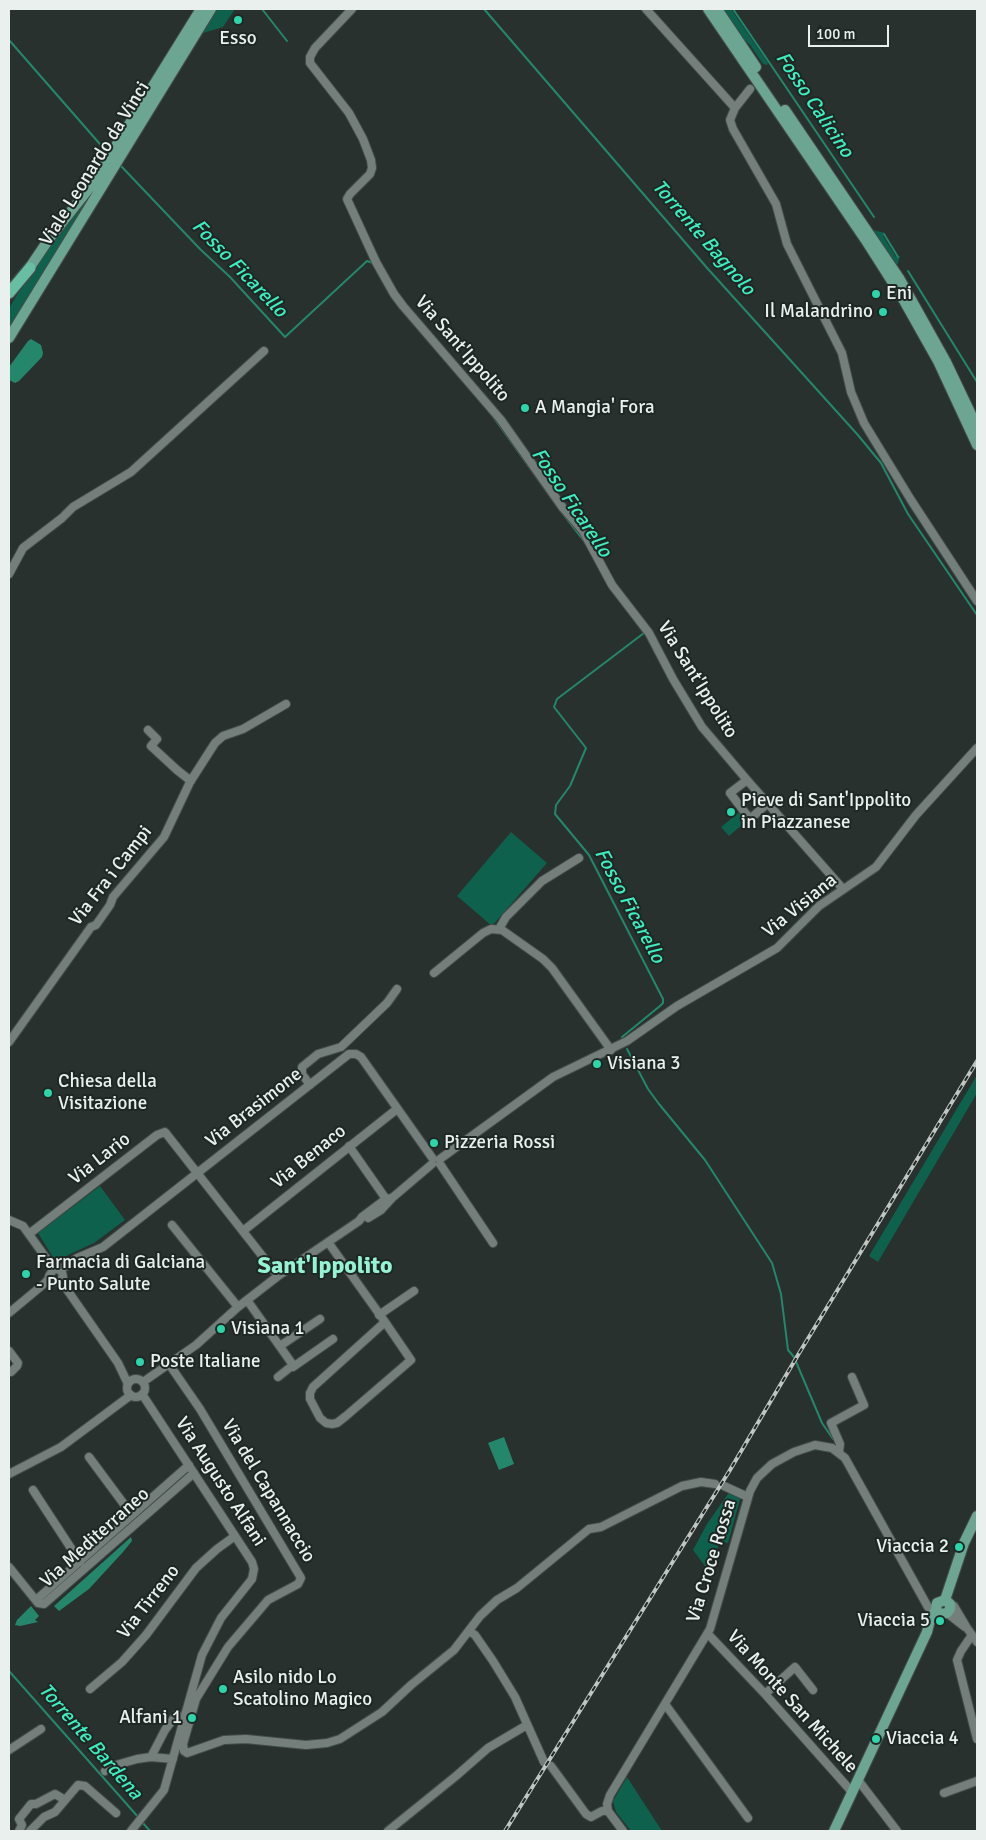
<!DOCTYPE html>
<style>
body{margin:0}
#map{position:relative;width:986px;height:1840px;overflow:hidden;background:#28312e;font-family:Signika,sans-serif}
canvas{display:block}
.frame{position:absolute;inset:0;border:10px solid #eaf0ee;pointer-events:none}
.scale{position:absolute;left:808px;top:25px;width:81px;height:22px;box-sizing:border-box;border:2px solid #eaf0ee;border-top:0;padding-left:6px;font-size:15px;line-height:18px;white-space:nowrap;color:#eaf0ee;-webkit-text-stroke:4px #1e2724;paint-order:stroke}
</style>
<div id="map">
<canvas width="986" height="1840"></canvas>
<div class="frame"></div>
<div class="scale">100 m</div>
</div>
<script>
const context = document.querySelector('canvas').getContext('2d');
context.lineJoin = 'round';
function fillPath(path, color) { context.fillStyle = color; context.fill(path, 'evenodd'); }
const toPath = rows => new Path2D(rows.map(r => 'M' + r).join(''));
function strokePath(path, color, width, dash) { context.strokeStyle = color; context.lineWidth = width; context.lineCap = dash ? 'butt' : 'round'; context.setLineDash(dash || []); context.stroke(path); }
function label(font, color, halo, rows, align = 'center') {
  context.font = font + ' Signika,sans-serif'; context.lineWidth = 4; context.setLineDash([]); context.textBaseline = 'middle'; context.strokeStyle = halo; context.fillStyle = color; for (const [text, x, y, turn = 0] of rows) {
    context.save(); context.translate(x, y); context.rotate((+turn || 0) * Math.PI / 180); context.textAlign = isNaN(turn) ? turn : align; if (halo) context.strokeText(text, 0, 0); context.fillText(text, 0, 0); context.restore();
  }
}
fillPath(toPath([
 [217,9,235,9,223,27,203,33],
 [722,9,731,9,768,63,767,65,763,64,750,45,741,37],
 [144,107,9,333,9,308,40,258],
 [873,230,885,233,883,236,896,257,900,256,897,266],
 [742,810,749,819,729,836,721,827],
 [511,832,547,863,492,926,457,896],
 [977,1075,977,1093,878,1262,869,1256],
 [100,1186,125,1220,94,1243,68,1255,57,1264,38,1233],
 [730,1491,741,1496,728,1543,720,1541,710,1573,693,1550,707,1524],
 [627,1777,662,1831,631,1831,616,1812,613,1801]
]), '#0e614c');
fillPath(toPath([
 [31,339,41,345,43,353,42,357,19,381,15,383,11,381,9,379,9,367,28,341],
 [504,1437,514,1464,499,1470,488,1443],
 [131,1537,132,1541,123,1552,89,1589,59,1611,54,1606],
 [31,1606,39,1616,35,1620,38,1622,20,1626,15,1625,17,1620]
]), '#24876c');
strokePath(toPath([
 [262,9,287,41],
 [484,9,708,269,857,434,881,463,908,514,977,615],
 [733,9,874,217],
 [9,40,106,151],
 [121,166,200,249,230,277,285,337,367,261,373,263],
 [362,187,371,178],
 [884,234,898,257],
 [908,271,977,382],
 [494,418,557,506],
 [559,509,587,545],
 [614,593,644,633,557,699,554,707,586,748,570,786,556,805,555,814,589,855,663,999,663,1003,660,1006,622,1037],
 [627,1049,648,1089,659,1104,705,1160,772,1263,781,1294,788,1350,794,1357,822,1423,833,1439],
 [9,1671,139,1818],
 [142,1822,150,1831]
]), '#24876c', 2);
const minor = toPath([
 [352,9,315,48,310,57,310,63,349,113,363,139,371,160,372,168,370,174,350,194,347,199,376,262,394,294,403,306,501,420,563,508,583,531,612,585,649,633,673,679,702,727,747,780,843,889],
 [646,9,735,108],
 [750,89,735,108,730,120,733,129,776,204,787,244,842,353,851,392,864,423,911,500,977,601],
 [9,574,23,548,62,518,73,507,131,472,264,351],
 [148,730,157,739,151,746,177,770,191,781],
 [747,780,730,793,750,819,768,803],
 [499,929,506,917,542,881,579,858],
 [434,973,483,933,491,929,502,930,543,959,552,968,611,1050],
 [9,1042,91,927,96,925,110,905,113,897,164,837,190,782,215,743,223,736,243,729,286,704],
 [310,1085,302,1074,302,1067,318,1054,341,1047,387,1003,397,989],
 [349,1146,386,1199],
 [440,1159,553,1077,627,1041,677,1006,777,948,819,906,876,867,916,815,977,748],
 [440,1164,493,1243],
 [368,1218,381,1210,392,1198,432,1164],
 [9,1220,23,1226,54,1269],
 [172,1225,238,1307],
 [243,1231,397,1109],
 [29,1234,157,1135,165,1132,278,1276],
 [328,1242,385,1322,411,1360,346,1416,337,1423,332,1424,326,1423,320,1418,310,1399,310,1393,313,1387,385,1322],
 [58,1269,62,1272,63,1277,59,1282,53,1282,49,1276,53,1270,67,1266,77,1258,103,1247,349,1054,356,1054,361,1057,433,1159],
 [61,1281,118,1363,128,1384],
 [247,1300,293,1365,278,1377],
 [9,1313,45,1283,50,1277],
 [379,1315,414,1291],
 [280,1346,320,1319],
 [9,1351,18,1363,17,1366,11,1372],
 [169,1364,200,1409,301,1578,298,1584,268,1600,228,1647,196,1699,183,1744,184,1751,187,1753,224,1740,246,1739,306,1745,327,1743,340,1739,382,1712,411,1685,454,1650,480,1616,497,1600,517,1588,589,1529,601,1527,682,1486,701,1482,715,1484],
 [293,1367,333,1339],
 '127 1388a9 9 0 1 1 18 0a9 9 0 1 1-18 0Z',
 [143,1382,196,1345,238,1307,278,1276,359,1221,362,1217,386,1199,392,1198],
 [839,1452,840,1444,831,1423,864,1405,852,1377],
 [89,1457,132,1515],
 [9,1474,61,1447,131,1395],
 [724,1486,748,1497],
 [33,1490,80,1562],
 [9,1567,38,1603,44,1604,194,1473],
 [36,1600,189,1465],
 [950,1604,954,1606,967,1628,977,1642],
 [947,1613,965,1627],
 [469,1631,475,1635,493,1661,515,1697,544,1762],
 [708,1634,765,1694,852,1792],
 [972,1635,961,1651,957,1660,977,1739],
 [90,1689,122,1662,146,1635,196,1568,217,1549,235,1536],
 [765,1694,795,1667,813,1690],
 [665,1704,748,1818],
 [9,1750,41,1729],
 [151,1757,165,1730,177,1714],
 [551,1766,586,1814,591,1817,602,1811,608,1811],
 [105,1771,116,1765,137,1759,151,1757,173,1759],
 [858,1780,897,1831],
 [944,1793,977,1781],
 [608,1811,607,1804,610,1795,710,1629,750,1491,757,1478,772,1464,794,1452,815,1445,832,1448,845,1458,928,1607,936,1610],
 [608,1811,623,1831],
 [19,1831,22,1825,19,1819,31,1804,36,1804,55,1794,65,1800],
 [30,1831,44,1817,55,1812,78,1785,85,1786,116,1813],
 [131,1831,164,1790,202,1655,221,1618,252,1579,254,1569,252,1562,235,1536,142,1394],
 [388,1831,456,1776,488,1748,527,1725]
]);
const major = toPath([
 [708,9,867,242,902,297,938,361,977,445],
 [717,9,756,67],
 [785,110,899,278,946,362,977,427],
 [26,273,49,239,91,186,201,9],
 [9,338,211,9],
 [945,1600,964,1543,977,1516],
 [834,1831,927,1632,930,1620,936,1610,937,1603,945,1600,950,1604,950,1609,947,1613,940,1614,936,1610]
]);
const highway = toPath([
 [9,293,30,268]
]);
strokePath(minor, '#444d4a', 10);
strokePath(major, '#444d4a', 12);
strokePath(highway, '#444d4a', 14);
strokePath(minor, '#747f7b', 8);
strokePath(major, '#6ca592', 10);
strokePath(highway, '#67bea2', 11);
const rail = toPath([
 [505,1831,730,1470,798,1355,977,1061]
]);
strokePath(rail, '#c0c6c4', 4);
strokePath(rail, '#1e2724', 2, [5.5]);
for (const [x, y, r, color] of [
 [238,20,5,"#2ed4aa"],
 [876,294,5,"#2ed4aa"],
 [883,312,5,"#2ed4aa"],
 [525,408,5,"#2ed4aa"],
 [731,812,5,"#2ed4aa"],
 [597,1064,5,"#2ed4aa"],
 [48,1093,5,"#2ed4aa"],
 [434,1143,5,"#2ed4aa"],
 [26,1274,5,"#2ed4aa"],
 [221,1329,5,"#2ed4aa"],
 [140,1362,5,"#2ed4aa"],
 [959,1547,5,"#2ed4aa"],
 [940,1621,5,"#2ed4aa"],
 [223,1689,5,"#2ed4aa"],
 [192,1718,5,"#2ed4aa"],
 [876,1739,5,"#2ed4aa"]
]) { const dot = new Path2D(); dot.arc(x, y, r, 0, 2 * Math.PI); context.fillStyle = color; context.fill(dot); strokePath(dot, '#1e2724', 2); }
label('19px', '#eaf0ee', '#1e2724', [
 ["Esso",238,39,"center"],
 ["Eni",886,294],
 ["Il Malandrino",873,312,"right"],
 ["A Mangia' Fora",535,408],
 ["Pieve di Sant'Ippolito",741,801],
 ["in Piazzanese",741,823],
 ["Visiana 3",607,1064],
 ["Chiesa della",58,1082],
 ["Visitazione",58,1104],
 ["Pizzeria Rossi",444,1143],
 ["Farmacia di Galciana",36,1263],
 ["- Punto Salute",36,1285],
 ["Visiana 1",231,1329],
 ["Poste Italiane",150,1362],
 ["Viaccia 2",949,1547,"right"],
 ["Viaccia 5",930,1621,"right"],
 ["Asilo nido Lo",233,1678],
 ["Scatolino Magico",233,1700],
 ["Alfani 1",182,1718,"right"],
 ["Viaccia 4",886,1739]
], 'left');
label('19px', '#eaf0ee', '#1e2724', [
 ["Viale Leonardo da Vinci",95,164,-58],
 ["Via Sant'Ippolito",462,349,49],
 ["Via Sant'Ippolito",697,680,58],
 ["Via Fra i Campi",111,876,-52],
 ["Via Visiana",800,906,-39],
 ["Via Brasimone",254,1108,-38],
 ["Via Benaco",309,1157,-39],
 ["Via Lario",100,1159,-38],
 ["Via Augusto Alfani",220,1482,57],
 ["Via del Capannaccio",268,1491,59],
 ["Via Mediterraneo",95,1538,-42],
 ["Via Croce Rossa",712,1561,-73],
 ["Via Tirreno",149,1602,-52],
 ["Via Monte San Michele",792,1702,48]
]);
label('italic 20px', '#3feec0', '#1e2724', [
 ["Fosso Calicino",814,105,56],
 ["Torrente Bagnolo",703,238,49],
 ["Fosso Ficarello",239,269,46],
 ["Fosso Ficarello",571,503,56],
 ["Fosso Ficarello",629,906,62],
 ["Torrente Bardena",90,1742,49]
]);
label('bold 24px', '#95f3d4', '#1e2724', [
 ["Sant'Ippolito",325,1267]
]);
</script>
